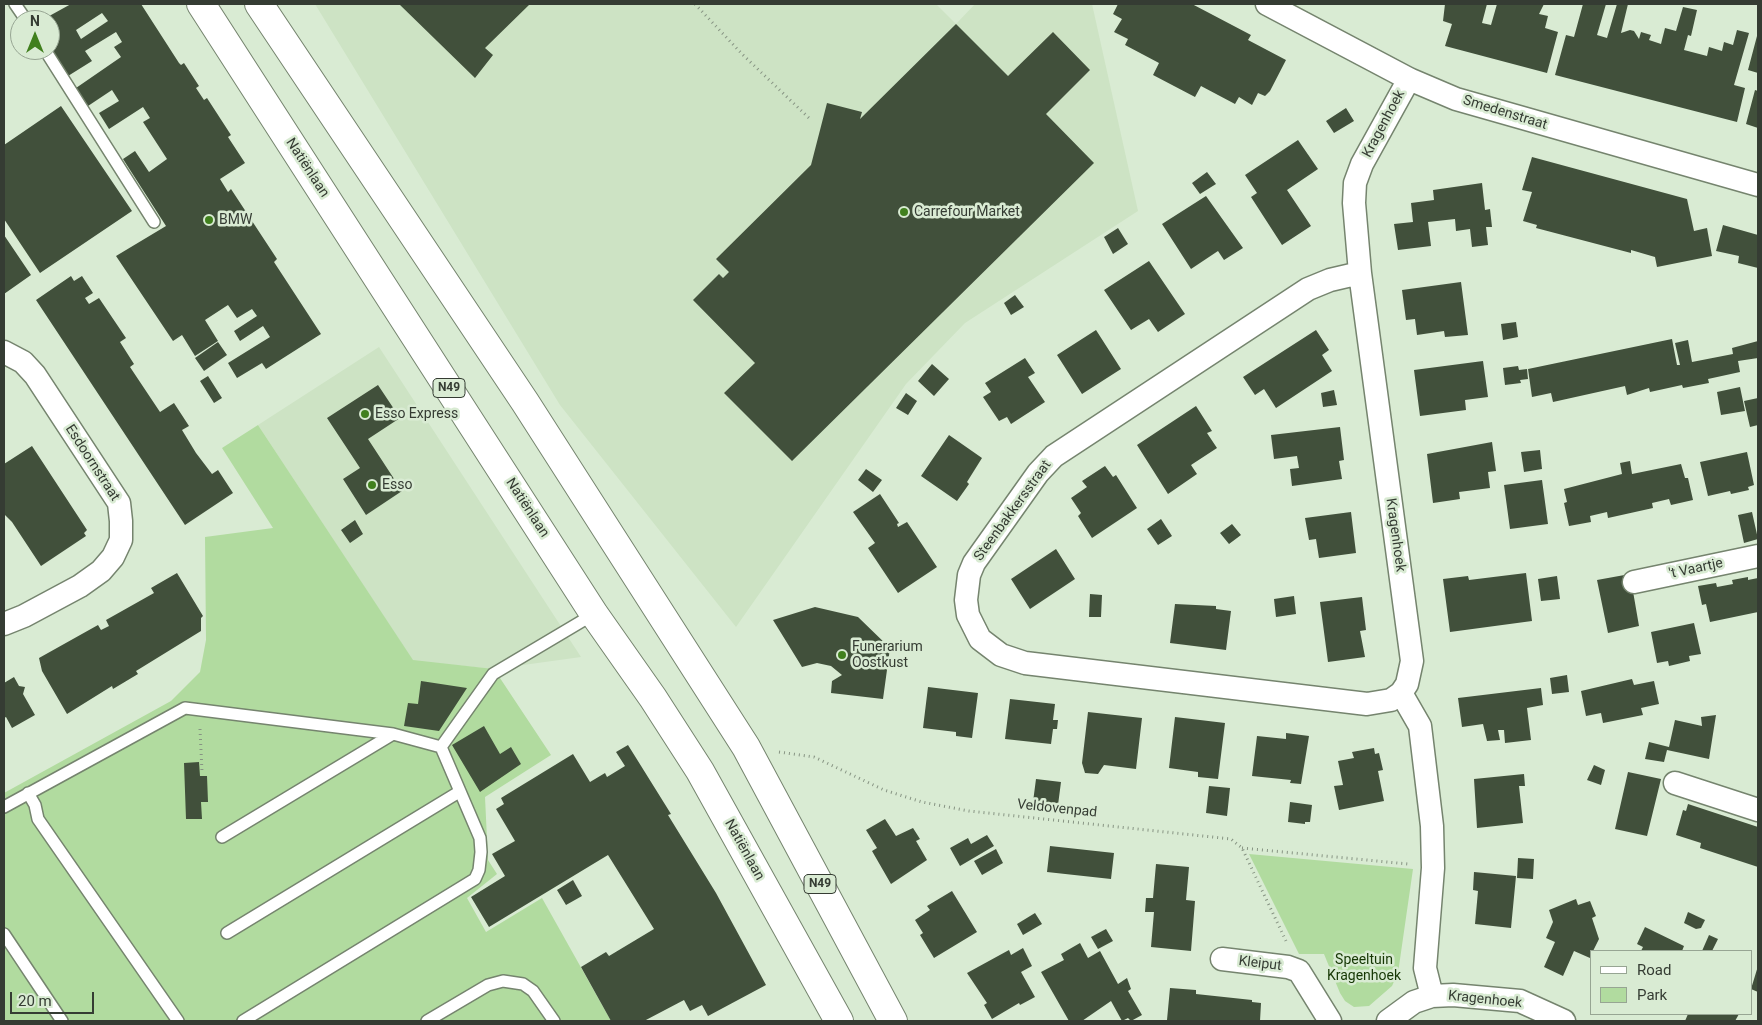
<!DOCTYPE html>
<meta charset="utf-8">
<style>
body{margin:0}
#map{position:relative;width:1762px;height:1025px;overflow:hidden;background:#d9ebd3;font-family:Roboto,sans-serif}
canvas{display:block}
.frame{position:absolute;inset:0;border:5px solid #353c33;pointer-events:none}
.legend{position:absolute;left:1590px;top:950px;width:162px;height:65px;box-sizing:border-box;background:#d9ebd3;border:1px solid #97a593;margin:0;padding:6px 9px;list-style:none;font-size:15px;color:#353c33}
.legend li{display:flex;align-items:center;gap:10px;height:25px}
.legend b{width:25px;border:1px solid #97a593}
.north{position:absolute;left:10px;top:10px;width:50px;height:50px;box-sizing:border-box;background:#d9ebd3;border:1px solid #97a593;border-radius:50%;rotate:0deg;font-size:14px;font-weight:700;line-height:20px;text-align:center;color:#353c33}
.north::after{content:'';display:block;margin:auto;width:18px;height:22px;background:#41801e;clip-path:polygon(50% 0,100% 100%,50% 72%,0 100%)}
.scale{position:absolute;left:10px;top:992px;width:84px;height:22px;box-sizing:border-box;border:2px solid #353c33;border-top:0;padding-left:6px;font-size:15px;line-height:18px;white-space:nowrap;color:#353c33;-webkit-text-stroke:4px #d9ebd3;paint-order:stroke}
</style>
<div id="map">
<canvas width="1762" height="1025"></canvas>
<div class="frame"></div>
<ul class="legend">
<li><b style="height:6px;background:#fff"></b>Road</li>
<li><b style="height:14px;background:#b1db9f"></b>Park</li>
</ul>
<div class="north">N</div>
<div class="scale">20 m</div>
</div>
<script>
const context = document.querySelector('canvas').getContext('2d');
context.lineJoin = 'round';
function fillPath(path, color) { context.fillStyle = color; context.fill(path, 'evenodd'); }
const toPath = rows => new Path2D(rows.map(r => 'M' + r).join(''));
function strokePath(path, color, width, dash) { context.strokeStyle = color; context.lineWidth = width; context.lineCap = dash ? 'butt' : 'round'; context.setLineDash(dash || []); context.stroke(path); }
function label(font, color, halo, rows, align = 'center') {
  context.font = font + ' Roboto,sans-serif'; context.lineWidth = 5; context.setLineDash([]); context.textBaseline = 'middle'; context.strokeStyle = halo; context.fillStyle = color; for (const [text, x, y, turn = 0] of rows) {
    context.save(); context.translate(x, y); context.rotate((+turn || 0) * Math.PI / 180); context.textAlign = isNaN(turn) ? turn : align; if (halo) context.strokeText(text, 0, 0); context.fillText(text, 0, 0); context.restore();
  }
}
fillPath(toPath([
 [315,4,936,4,956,24,975,4,1092,4,1138,211,965,323,906,384,736,627,560,405],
 [379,347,581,657,494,669,413,661,258,425]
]), '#cde3c4');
fillPath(toPath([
 [258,425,413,660,494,669,551,755,485,797,488,860,497,874,467,898,486,932,542,898,611,1021,4,1021,4,793,171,701,200,672,206,640,205,537,273,528,222,448],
 [1249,854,1413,869,1398,973,1392,986,1369,1006,1354,1007,1345,1001,1340,993,1324,954,1299,954]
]), '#b1db9f');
fillPath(toPath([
 [71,4,141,4,179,63,181,65,184,63,199,86,196,88,204,100,207,98,231,135,228,137,245,163,220,179,228,192,231,189,277,259,274,262,321,334,266,369,262,363,237,378,228,363,270,337,263,326,240,341,234,331,257,316,252,309,237,318,228,305,205,320,218,341,195,356,182,335,173,341,116,256,166,226,123,159,135,151,149,172,167,159,143,122,150,118,143,107,109,129,99,113,119,101,112,90,88,106,76,88,121,57,114,47,122,42,116,32,85,51,92,61,68,76,50,48,50,20,42,20],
 [102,13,108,21,81,39,76,30],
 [399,4,530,4,485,48,493,55,475,78],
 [1118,4,1192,4,1251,35,1248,40,1286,60,1270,91,1265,96,1258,93,1252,105,1239,97,1235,104,1201,86,1195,97,1153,75,1159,63,1125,45,1128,39,1114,32,1122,19,1113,14],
 [1445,4,1487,4,1482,23,1491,25,1497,4,1544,4,1539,14,1548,16,1545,28,1558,32,1547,73,1445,46,1452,24,1443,21],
 [1583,4,1606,4,1597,35,1607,38,1617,4,1628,4,1621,33,1630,30,1634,31,1639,39,1641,32,1651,35,1649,40,1661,44,1665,28,1676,31,1683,7,1697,10,1691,36,1688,35,1684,50,1707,56,1709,47,1722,51,1724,42,1733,45,1737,30,1749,33,1734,85,1745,88,1737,122,1555,75,1566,35,1574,37],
 [956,24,1008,76,1053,32,1090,70,1046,114,1094,163,792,461,724,393,755,363,693,300,719,274,723,278,729,272,716,259,811,165,827,103,862,112,860,119],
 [1757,36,1758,36,1758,73,1748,70],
 [1755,90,1758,91,1758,128,1746,124],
 [61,106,132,211,40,273,4,219,4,145],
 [1346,108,1354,121,1334,133,1326,121],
 [1298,140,1318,169,1287,190,1311,226,1282,245,1251,197,1257,193,1245,175],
 [1532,157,1687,199,1694,231,1707,228,1712,256,1657,267,1655,257,1631,250,1631,253,1536,228,1537,225,1523,221,1532,192,1522,190],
 [1207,172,1216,184,1200,194,1192,183],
 [1482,183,1485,210,1490,209,1492,227,1486,227,1488,245,1472,247,1470,229,1456,231,1455,219,1428,222,1431,246,1398,250,1394,224,1413,222,1411,203,1434,200,1433,190],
 [1206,196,1243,248,1224,260,1218,251,1191,269,1162,224],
 [1723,225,1758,235,1758,268,1738,263,1739,256,1716,251],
 [1118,228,1128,244,1113,254,1104,237],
 [4,235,31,275,4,294],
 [1149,261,1185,314,1158,332,1149,319,1131,330,1104,290],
 [71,276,74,281,82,276,93,293,85,298,89,304,99,298,126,338,120,342,134,364,130,367,160,412,174,403,189,426,182,430,196,453,212,474,218,470,233,493,185,525,36,300],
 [1461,282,1468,335,1445,337,1444,331,1417,335,1415,319,1406,320,1402,290],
 [1015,295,1024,307,1011,315,1004,303],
 [1516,322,1518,337,1503,340,1501,324],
 [1096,330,1121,369,1082,394,1057,355],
 [1316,330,1329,350,1322,355,1332,371,1276,408,1264,389,1255,395,1243,377],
 [1672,339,1677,365,1680,365,1675,343,1688,340,1692,362,1733,354,1732,348,1758,341,1758,358,1738,361,1740,372,1708,379,1709,383,1683,388,1682,385,1650,392,1649,388,1627,395,1625,386,1553,402,1551,393,1532,397,1528,369],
 [218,342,227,355,204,371,195,358],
 [1025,358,1035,373,1028,377,1045,402,1011,424,1007,417,999,421,983,397,991,392,985,383],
 [1483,361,1488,397,1465,400,1466,410,1420,416,1414,370],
 [932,364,949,379,934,396,918,381],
 [1518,366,1519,370,1527,369,1528,379,1520,380,1521,383,1505,385,1503,368],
 [208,376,222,398,214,403,200,381],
 [378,385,400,418,368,439,402,491,366,515,343,479,360,468,327,418],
 [1740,387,1745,411,1721,415,1717,392],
 [1334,390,1337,405,1323,407,1321,393],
 [906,393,917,401,908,415,896,408],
 [1758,398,1758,425,1750,427,1744,401],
 [1196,406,1212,431,1207,433,1217,448,1191,465,1197,474,1168,494,1137,445],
 [1340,427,1344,460,1339,461,1342,479,1292,486,1290,469,1299,468,1297,456,1274,459,1271,435],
 [949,435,982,458,967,482,969,484,957,501,921,476],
 [1492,442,1496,471,1488,472,1490,488,1459,492,1460,499,1433,503,1427,454],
 [32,446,87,530,84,533,86,536,41,566,12,522,4,514,4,464],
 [1540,450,1542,469,1524,472,1521,452],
 [1747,452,1754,485,1748,487,1749,490,1731,494,1730,491,1708,496,1700,462],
 [1630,461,1632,474,1681,464,1685,478,1688,478,1693,500,1671,505,1669,499,1652,503,1653,508,1608,518,1607,512,1590,516,1591,522,1569,526,1564,503,1567,502,1564,489,1622,474,1620,463],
 [1105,466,1113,477,1116,475,1137,508,1092,538,1078,516,1081,513,1071,498,1087,487,1082,481],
 [866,469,882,480,873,492,858,480],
 [1542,480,1548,524,1510,529,1504,485],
 [880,494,899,523,897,524,898,527,907,522,937,567,898,593,868,548,875,543,853,512],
 [1351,512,1356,553,1319,558,1316,539,1309,540,1305,518],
 [1752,512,1758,539,1744,543,1738,515],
 [1161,519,1172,536,1158,545,1147,529],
 [355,520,363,534,350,543,341,530],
 [1232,524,1241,535,1229,544,1220,533],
 [1056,549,1075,579,1030,609,1011,579],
 [177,573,203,616,201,618,201,631,136,671,138,674,113,689,112,686,67,714,42,671,39,658,98,625,101,630,109,626,106,620,154,593,151,588],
 [1526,573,1532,621,1450,632,1443,579,1468,576,1469,580],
 [1630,574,1639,626,1608,633,1597,580],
 [1557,576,1560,599,1541,601,1538,579],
 [1748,577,1748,580,1758,578,1758,612,1710,622,1706,604,1702,605,1698,586,1716,583,1717,587,1733,584,1732,580],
 [1090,594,1102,595,1101,617,1089,617],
 [1294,596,1296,614,1276,617,1274,599],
 [1362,597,1366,630,1360,631,1365,657,1328,662,1320,602],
 [1175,604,1216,606,1216,609,1231,611,1226,650,1170,643],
 [815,607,858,617,890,648,883,699,831,693,832,681,842,675,831,666,817,663,802,667,773,620],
 [1694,623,1701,654,1689,656,1690,661,1669,666,1668,661,1657,663,1651,632],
 [1567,675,1569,692,1552,694,1550,678],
 [14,677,19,686,25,687,23,694,35,715,12,728,6,717,4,718,4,683],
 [1632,679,1634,685,1654,681,1659,704,1641,708,1643,715,1603,723,1601,713,1586,716,1581,691],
 [421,681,467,688,439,731,404,726,408,703,418,704],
 [928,687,978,693,972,738,956,736,956,732,923,728],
 [1541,688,1543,705,1527,708,1531,740,1505,743,1504,730,1498,730,1500,740,1487,741,1483,724,1462,727,1458,698],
 [1010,699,1055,704,1053,720,1058,720,1057,729,1053,729,1051,744,1005,739],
 [1088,712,1142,718,1136,769,1104,765,1098,774,1085,773,1082,763],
 [1716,715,1709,759,1667,750,1664,762,1645,759,1649,742,1669,747,1675,720,1702,726,1701,717],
 [1175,717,1225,723,1218,779,1198,777,1198,772,1169,768],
 [484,726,500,754,511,747,521,764,480,792,452,745],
 [1286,733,1309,736,1301,784,1290,783,1291,780,1252,776,1257,736,1286,739],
 [628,745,671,814,668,815,716,893,766,985,708,1016,702,1005,690,1011,684,1000,644,1021,611,1021,581,967,606,952,609,956,654,929,608,855,489,927,471,897,505,876,492,854,515,841,496,809,504,804,501,798,573,754,590,782,605,773,607,777,625,766,616,752],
 [1374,748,1375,754,1379,753,1383,770,1378,771,1384,801,1339,810,1334,786,1343,785,1338,761,1354,758,1352,752],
 [199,762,200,776,207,776,208,802,201,802,202,819,186,819,184,763],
 [1594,765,1605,770,1601,785,1587,780],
 [1628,772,1661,779,1647,836,1615,829],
 [1524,774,1525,786,1519,786,1523,823,1477,828,1474,779],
 [1036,779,1061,782,1058,805,1033,802],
 [1209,786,1230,788,1227,816,1206,813],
 [1290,802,1312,805,1310,822,1305,822,1305,824,1288,822],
 [1688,804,1758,827,1758,867,1700,848,1701,843,1676,835,1683,810,1686,811],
 [885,819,896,836,913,828,920,839,916,841,927,860,891,884,872,851,877,848,866,830],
 [987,835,994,846,960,866,950,848,968,838,971,844],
 [1050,846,1114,853,1111,879,1047,872],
 [996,849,1003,863,982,875,974,861],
 [1518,858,1534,859,1533,879,1517,878],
 [1156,864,1189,867,1186,900,1195,901,1191,951,1151,947,1154,912,1145,912,1146,898,1153,898],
 [1474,872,1516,876,1511,928,1475,924,1478,891,1473,890],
 [573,880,582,896,566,905,557,890],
 [952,891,977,932,934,958,920,935,923,933,915,920,930,910,927,906],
 [1576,899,1578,905,1590,901,1596,916,1592,918,1599,939,1593,951,1591,951,1590,958,1574,951,1563,976,1544,967,1555,942,1546,938,1553,922,1549,910],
 [1688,912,1705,920,1701,928,1696,929,1684,923],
 [1035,913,1042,924,1023,935,1017,924],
 [1645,927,1684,946,1682,951,1641,951,1643,947,1637,944],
 [1106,929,1113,941,1098,949,1091,937],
 [1709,935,1718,939,1712,951,1702,951],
 [1080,943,1088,958,1100,951,1118,984,1127,978,1131,989,1128,991,1142,1015,1131,1021,1128,1018,1122,1021,1111,1001,1082,1021,1069,1021,1041,972,1064,960,1061,954],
 [1023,948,1032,966,1021,972,1035,997,1020,1005,1019,1003,992,1019,984,1005,987,1003,967,973,1009,950,1011,955],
 [1758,966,1758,992,1751,989],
 [1170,988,1196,990,1196,994,1252,1000,1252,1002,1261,1003,1260,1021,1167,1020],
 [1688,1014,1739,1014,1735,1021,1685,1021]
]), '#41503b');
const lane = toPath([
 [15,4,26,20],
 [45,50,154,222],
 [441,747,493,674,594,614],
 [28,793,35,805,38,819,178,1021],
 [4,807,185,708,393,734,441,747],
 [222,837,393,734],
 [227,933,459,792],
 [4,934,62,1021],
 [243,1021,475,879,479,870,481,852,480,838,441,747],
 [427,1021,488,985,503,981,523,984,533,991,554,1021]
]);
const street = toPath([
 [1267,4,1409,79,1456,99,1758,185],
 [1360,273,1330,280,1308,289,1054,456,1038,473,974,563,969,575,966,600,968,615,980,639,1001,655,1025,663,1367,704,1391,700,1401,693],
 [4,352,23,362,35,375,119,503,121,521,121,540,113,557,101,571,80,586,24,616,4,624],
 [1634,582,1758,556],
 [1675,783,1758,810],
 [1222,959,1288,967,1299,971,1330,1021],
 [1432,996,1453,995,1520,1001,1564,1021],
 [1388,1021,1414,1002,1432,996,1425,968,1433,868,1432,826,1420,726,1401,693,1407,684,1412,661,1360,273,1354,203,1355,183,1362,164,1409,79]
]);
const primary = toPath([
 [201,4,594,614,653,698,700,771,839,1021],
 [259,4,525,402,746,747,893,1021]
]);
strokePath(lane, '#75846e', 14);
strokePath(street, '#75846e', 25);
strokePath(primary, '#75846e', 30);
strokePath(toPath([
 [695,4,742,54,810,119],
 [200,729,202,772],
 [779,752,814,757,884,790,922,802,969,811,1231,839,1242,848,1286,941],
 [1242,848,1408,864]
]), '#879483', 3, [1, 4]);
strokePath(lane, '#fff', 11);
strokePath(street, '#fff', 22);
strokePath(primary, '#fff', 28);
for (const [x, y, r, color] of [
 [904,212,5,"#41801e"],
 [209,220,5,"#41801e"],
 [365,414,5,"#41801e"],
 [372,485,5,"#41801e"],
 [842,655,5,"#41801e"]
]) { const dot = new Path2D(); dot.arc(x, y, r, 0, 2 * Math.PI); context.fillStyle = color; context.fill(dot); strokePath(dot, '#d9ebd3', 2); }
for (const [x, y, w] of [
 [449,388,32],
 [820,884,32]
]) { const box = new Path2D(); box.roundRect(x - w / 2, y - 9.5, w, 19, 4); context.fillStyle = '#d9ebd3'; context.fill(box); strokePath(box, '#353c33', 1); }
label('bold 12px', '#353c33', null, [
 ["N49",449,388],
 ["N49",820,884]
]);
label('14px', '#353c33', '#d9ebd3', [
 ["Smedenstraat",1505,113,17],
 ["Kragenhoek",1384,124,-62],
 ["Natiënlaan",307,168,57],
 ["Esdoornstraat",92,463,57],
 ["Natiënlaan",527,508,57],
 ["Steenbakkersstraat",1013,511,-54],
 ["Kragenhoek",1395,535,82],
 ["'t Vaartje",1696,569,-12],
 ["Veldovenpad",1057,809,6],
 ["Natiënlaan",744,850,61],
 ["Kleiput",1260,964,7],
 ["Kragenhoek",1485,1000,6]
]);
label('14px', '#353c33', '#d9ebd3', [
 ["Carrefour Market",914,212],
 ["BMW",219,220],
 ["Esso Express",375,414],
 ["Esso",382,485],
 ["Funerarium",852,647],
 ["Oostkust",852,663]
], 'left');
label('14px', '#163704', '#d9ebd3', [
 ["Speeltuin",1364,960],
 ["Kragenhoek",1364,976]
]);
</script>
